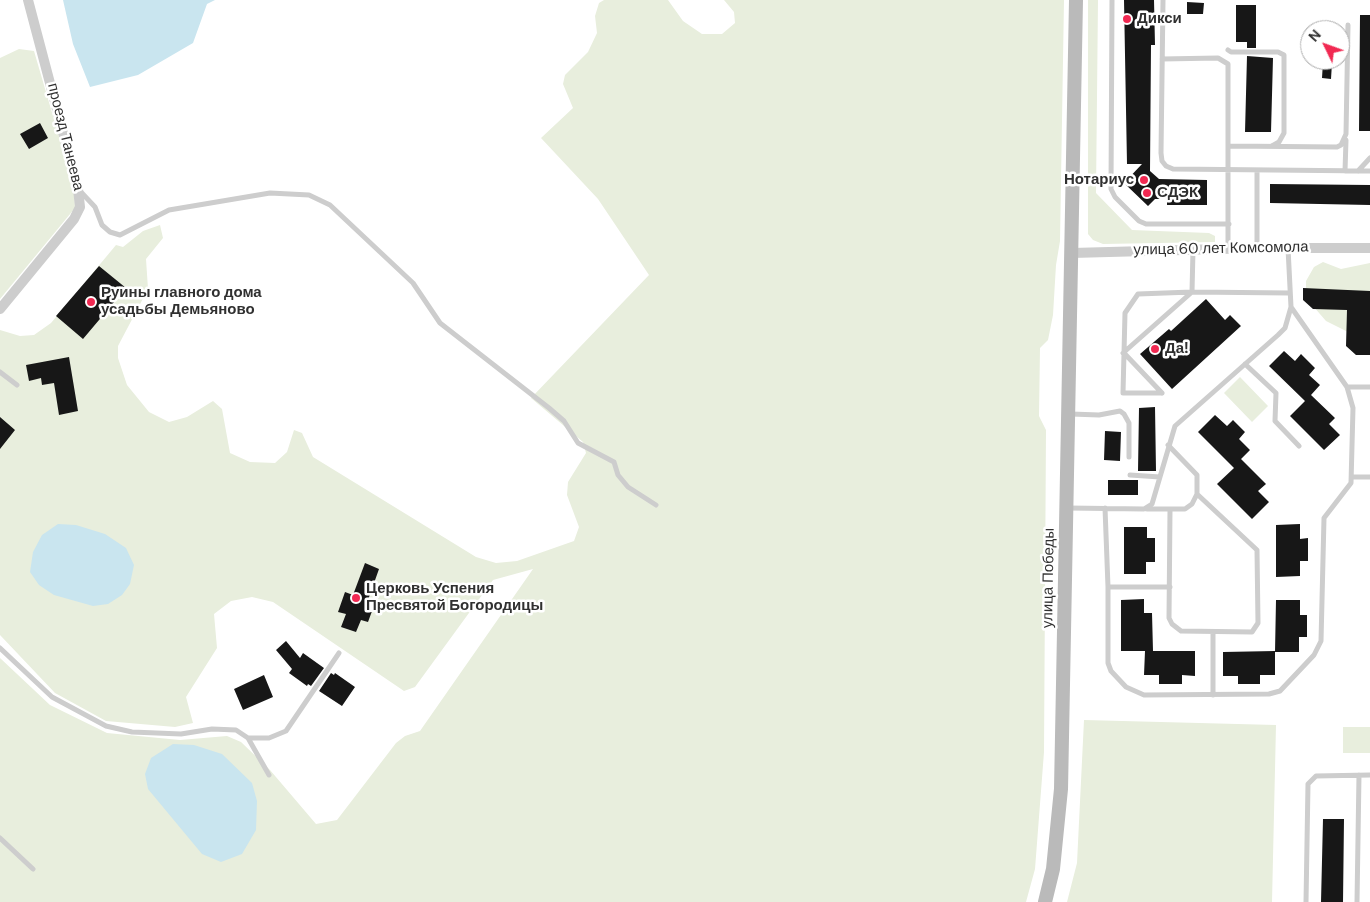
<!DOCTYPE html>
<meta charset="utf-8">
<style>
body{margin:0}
#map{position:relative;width:1370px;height:902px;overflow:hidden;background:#fff;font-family:"DM Sans",sans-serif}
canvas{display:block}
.north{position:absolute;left:1300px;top:20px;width:50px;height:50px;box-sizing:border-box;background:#fff;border:1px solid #acacac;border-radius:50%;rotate:312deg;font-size:14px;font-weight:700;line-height:20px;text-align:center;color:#303030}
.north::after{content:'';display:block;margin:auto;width:18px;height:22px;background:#f12952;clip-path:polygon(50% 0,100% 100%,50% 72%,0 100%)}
</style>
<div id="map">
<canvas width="1370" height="902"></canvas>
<div class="north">N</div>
</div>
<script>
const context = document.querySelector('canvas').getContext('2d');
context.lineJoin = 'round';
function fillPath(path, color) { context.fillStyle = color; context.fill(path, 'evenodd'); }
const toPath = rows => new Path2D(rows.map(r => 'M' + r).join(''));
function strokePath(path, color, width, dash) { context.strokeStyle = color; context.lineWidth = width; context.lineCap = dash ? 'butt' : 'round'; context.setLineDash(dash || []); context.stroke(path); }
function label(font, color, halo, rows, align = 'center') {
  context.font = font + ' "DM Sans",sans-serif'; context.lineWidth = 5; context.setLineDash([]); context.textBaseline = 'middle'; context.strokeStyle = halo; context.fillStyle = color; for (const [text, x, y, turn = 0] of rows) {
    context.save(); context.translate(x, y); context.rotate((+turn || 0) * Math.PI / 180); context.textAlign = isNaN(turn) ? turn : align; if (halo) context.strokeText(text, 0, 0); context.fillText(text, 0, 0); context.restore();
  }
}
fillPath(toPath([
 [604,0,668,0,683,21,702,34,722,34,735,23,734,12,724,0,1064,0,1060,241,1056,265,1053,315,1048,340,1040,348,1039,416,1046,430,1044,752,1035,869,1026,902,0,902,0,658,50,705,107,733,180,740,227,736,241,742,270,770,316,824,337,820,396,743,405,736,420,731,533,569,493,580,415,687,404,691,273,602,252,597,231,601,214,614,217,648,186,697,193,723,175,727,106,721,55,693,0,635,0,330,20,336,34,335,51,323,116,245,123,247,143,231,160,225,163,238,146,259,148,289,118,346,118,358,127,385,149,412,169,422,187,417,213,401,222,409,230,453,250,462,275,463,287,452,294,430,302,433,313,457,476,557,496,563,517,561,574,541,579,527,567,495,568,482,586,453,583,442,531,398,649,275,598,199,541,138,573,108,563,84,565,75,588,52,597,33,595,16,599,3],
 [1088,0,1098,0,1096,193,1132,230,1209,233,1215,236,1215,242,1103,244,1093,240,1088,234],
 [19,49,34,51,74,188,75,208,0,299,0,58],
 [1323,262,1341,269,1370,263,1370,343,1326,321,1313,306,1306,294,1306,281,1314,267],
 [1240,377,1268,406,1252,422,1224,393],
 [1084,720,1276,725,1272,902,1067,902,1077,863],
 [1343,727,1370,727,1370,753,1343,753]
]), '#e8eedd');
fillPath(toPath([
 [63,0,215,0,207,4,193,43,138,75,90,87,73,44],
 [58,524,76,525,105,534,126,548,134,565,130,584,122,595,108,604,93,606,54,595,39,585,30,572,33,552,42,535],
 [173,744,194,745,222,754,252,783,257,801,256,830,242,854,221,862,202,854,148,789,145,774,151,758]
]), '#c9e5ef');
fillPath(toPath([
 [1124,0,1154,0,1155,45,1151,45,1150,171,1159,179,1207,180,1207,205,1167,205,1167,199,1155,199,1148,206,1124,183,1142,164,1127,164],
 [1187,2,1204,3,1203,14,1187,14],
 [1236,5,1256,5,1256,48,1247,48,1247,42,1236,42],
 [1360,15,1370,15,1370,131,1359,131],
 [1247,56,1273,58,1271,132,1245,132],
 [1323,62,1332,63,1331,79,1322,78],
 [40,123,48,138,29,149,20,134],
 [1270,184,1370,185,1370,205,1270,203],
 [99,266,126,288,83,339,56,316],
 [1303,288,1370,291,1370,355,1356,355,1346,346,1347,310,1313,309,1303,300],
 [1206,299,1225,320,1230,315,1241,326,1172,389,1140,354,1169,329,1171,331],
 [1284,351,1295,361,1301,354,1315,368,1309,375,1320,385,1311,395,1335,418,1329,424,1340,435,1324,450,1290,416,1305,401,1269,366],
 [69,357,78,411,59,415,54,383,42,385,41,378,29,381,26,365],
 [1155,407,1156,471,1138,471,1139,408],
 [1215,415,1227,426,1233,420,1245,432,1239,439,1250,450,1241,459,1266,484,1258,491,1269,502,1252,519,1217,484,1234,468,1198,432],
 [0,417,15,430,0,449],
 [1105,431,1121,432,1120,461,1104,460],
 [1108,480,1138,480,1138,495,1108,495],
 [1300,524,1300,539,1308,538,1308,561,1300,561,1300,576,1276,577,1276,525],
 [1124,527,1147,527,1147,538,1155,538,1155,562,1146,562,1146,574,1124,574],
 [365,563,379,569,368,600,375,603,368,622,361,620,356,632,341,627,346,614,338,612,345,592,353,595],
 [1144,599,1144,613,1152,613,1153,651,1121,651,1121,600],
 [1276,600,1300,600,1300,615,1307,615,1307,637,1299,637,1299,652,1275,652],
 [286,641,300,658,303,653,324,668,311,686,308,684,307,686,289,673,292,669,276,650],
 [1145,651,1195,651,1195,676,1182,675,1182,684,1159,684,1159,675,1144,675],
 [1275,651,1275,675,1260,675,1260,684,1238,684,1238,676,1223,676,1223,652],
 [331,673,334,675,335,673,355,687,342,706,319,691],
 [264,675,273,697,243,710,234,689],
 [1323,819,1344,819,1343,902,1321,902]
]), '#171717');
strokePath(toPath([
 [1112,0,1111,189,1115,197,1139,221,1146,224,1229,224],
 [1163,0,1161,153,1162,161,1166,166,1173,169,1370,171],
 [1228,50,1231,52,1278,52,1284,55,1284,133,1279,142,1272,146],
 [1162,59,1218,58,1228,64,1228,250],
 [1229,146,1337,147,1341,145,1346,134,1348,25],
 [1345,171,1346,140],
 [1358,171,1370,158],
 [80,191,95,207,102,225,110,232,120,235,169,210,270,193,309,195,330,205,413,283,440,323,549,408,564,421,578,443,614,462,618,475,628,487,656,505],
 [1257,248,1257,170],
 [1193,250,1192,292,1289,293],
 [1123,353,1192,292],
 [1124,353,1162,393],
 [1245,364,1276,393,1275,421,1299,446],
 [0,372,17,385],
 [1347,387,1370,387],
 [1162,393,1123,393,1125,313,1138,294,1192,292],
 [1071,414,1099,415,1120,411,1124,414,1129,423,1129,457],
 [1130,475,1160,477],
 [1352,477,1370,477],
 [1068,508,1144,509,1152,504,1175,426,1278,335,1285,328,1291,307],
 [1105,508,1108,587,1108,663,1111,671,1126,687,1144,695,1269,694,1280,691,1314,655,1321,641,1324,518,1351,483,1353,408,1347,387,1291,307,1288,248],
 [1147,509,1185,509,1192,504,1197,494,1197,475,1168,445],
 [1170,510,1169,618,1172,624,1181,631,1252,632,1258,623,1257,550,1197,494],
 [1108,587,1170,587],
 [0,648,52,697,106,726,132,732,181,734,212,729,236,730,248,738,269,775],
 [1213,695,1213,632],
 [248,738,269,738,286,731,339,653],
 [0,838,33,869],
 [1306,902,1308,784,1316,776,1370,775],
 [1357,902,1359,775]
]), '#cdcdcd', 5);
strokePath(toPath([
 [1072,253,1257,248,1370,248],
 [0,309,74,219,80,207,78,189,28,0]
]), '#cdcdcd', 10);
strokePath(toPath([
 [1045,902,1053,869,1061,789,1076,0]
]), '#bababa', 14);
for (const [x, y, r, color] of [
 [1127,19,5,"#f12952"],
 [1144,180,5,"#f12952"],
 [1147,193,5,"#f12952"],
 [91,302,5,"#f12952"],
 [1155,349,5,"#f12952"],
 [356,598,5,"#f12952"]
]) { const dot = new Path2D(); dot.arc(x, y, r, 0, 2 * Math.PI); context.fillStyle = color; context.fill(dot); strokePath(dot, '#fff', 2); }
label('bold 15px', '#303030', '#fff', [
 ["Дикси",1137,19],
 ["Нотариус",1134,180,"right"],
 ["СДЭК",1157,193],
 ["Руины главного дома",101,293],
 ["усадьбы Демьяново",101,310],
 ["Да!",1165,349],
 ["Церковь Успения",366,589],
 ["Пресвятой Богородицы",366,606]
], 'left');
label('15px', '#303030', '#fff', [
 ["проезд Танеева",65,137,76],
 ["улица 60 лет Комсомола",1221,249,-1],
 ["улица Победы",1049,578,-89]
]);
</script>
